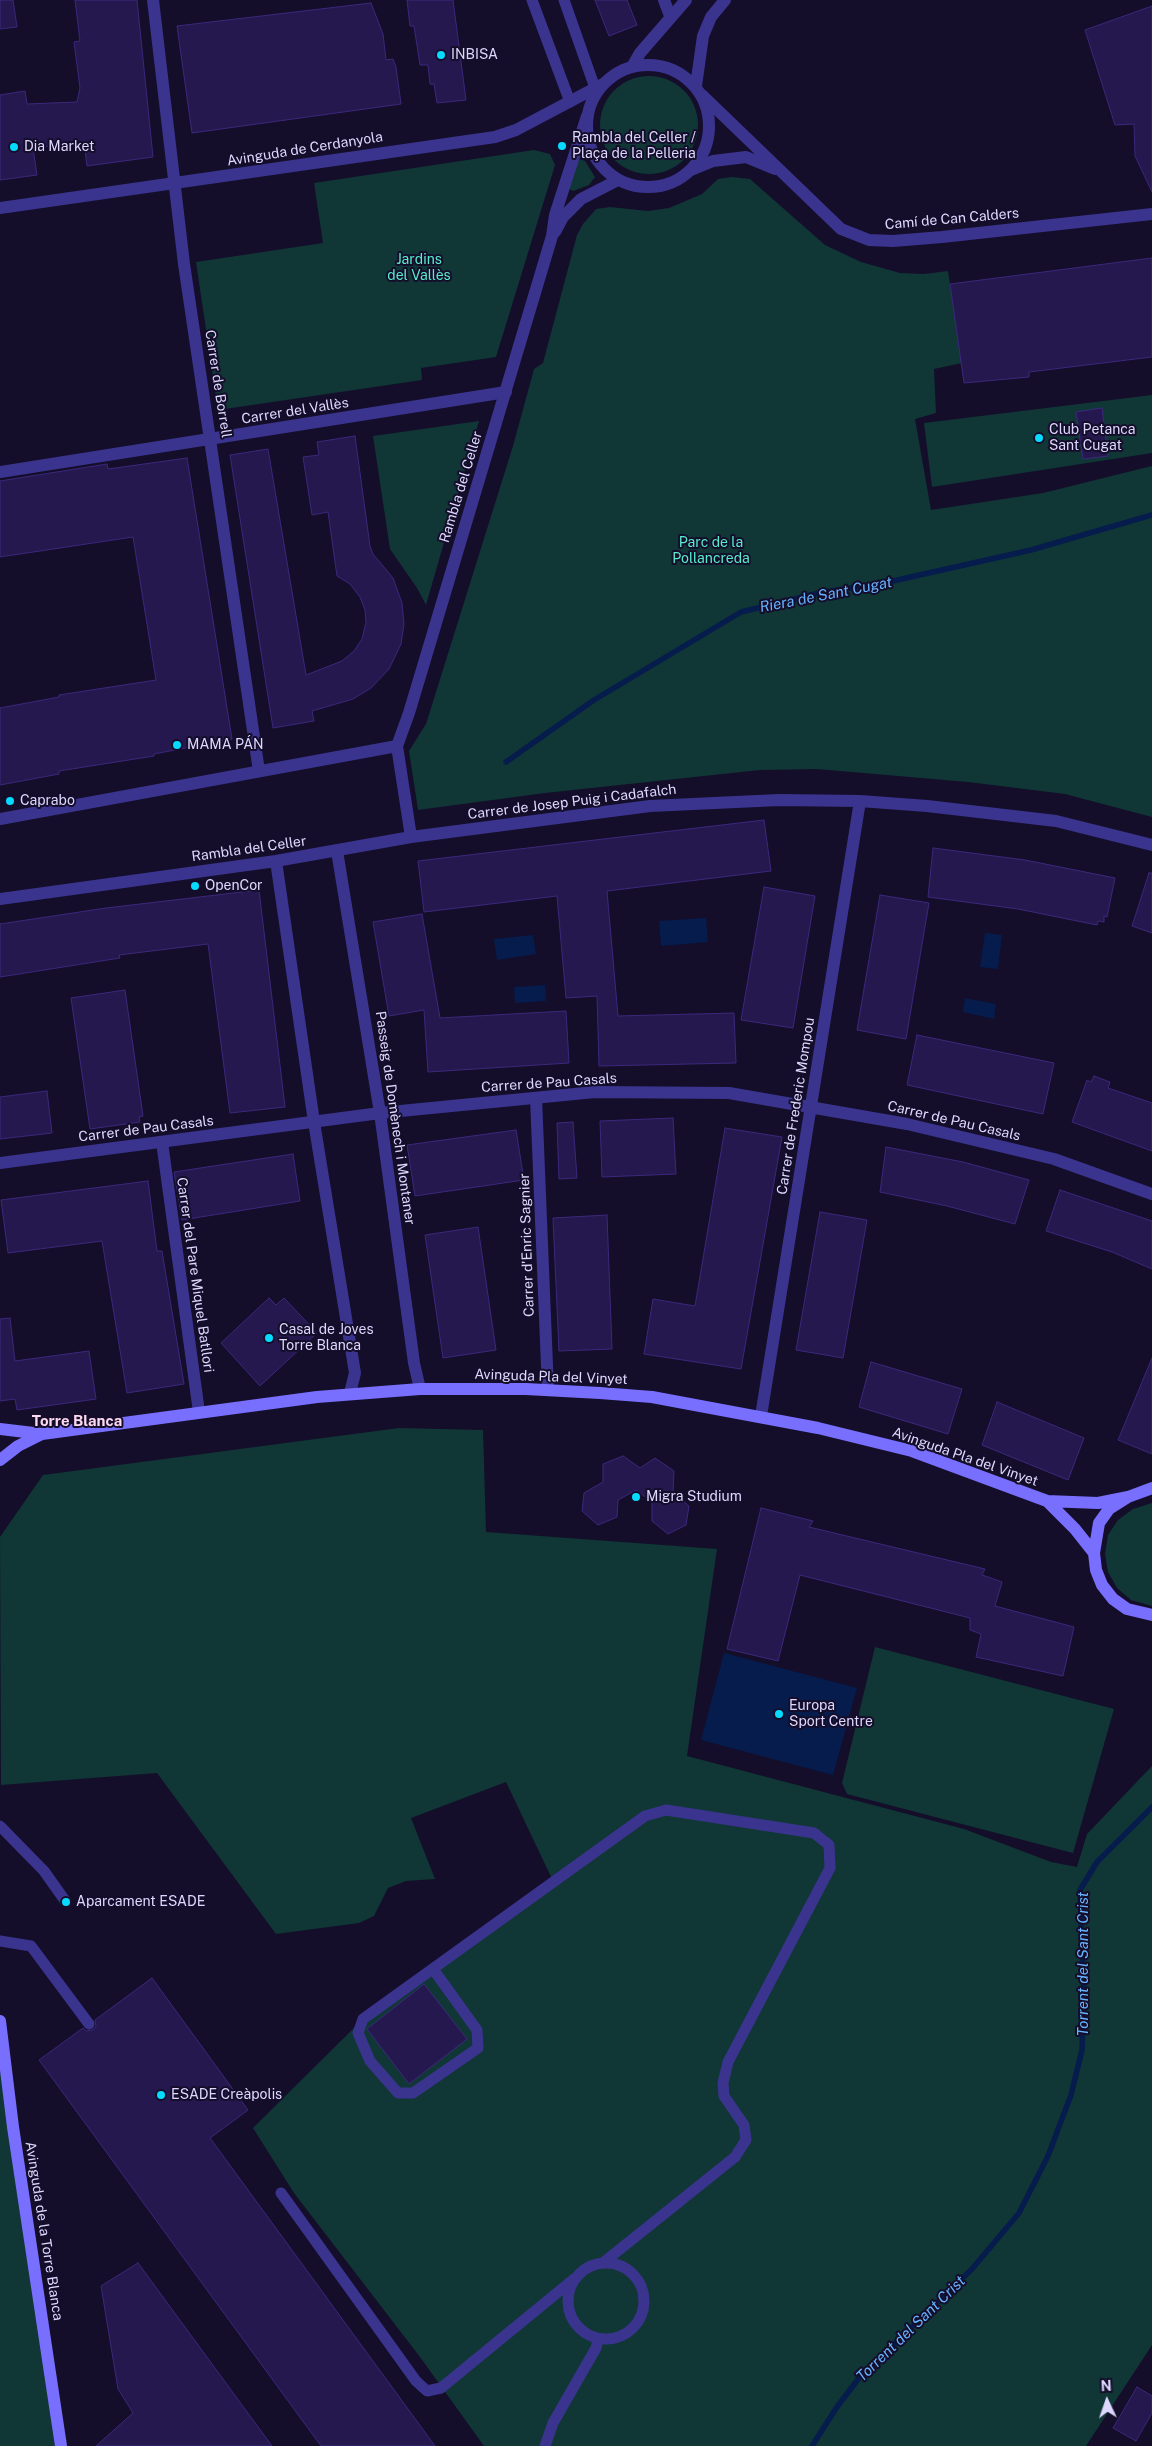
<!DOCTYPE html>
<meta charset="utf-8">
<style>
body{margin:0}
#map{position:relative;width:1152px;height:2446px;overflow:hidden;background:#140e2b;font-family:"Public Sans",sans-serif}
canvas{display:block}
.north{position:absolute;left:1082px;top:2376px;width:50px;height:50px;-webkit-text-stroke:4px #140e2b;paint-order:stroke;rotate:357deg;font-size:14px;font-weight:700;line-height:20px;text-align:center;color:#ded8ff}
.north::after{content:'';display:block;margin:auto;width:18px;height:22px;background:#ded8ff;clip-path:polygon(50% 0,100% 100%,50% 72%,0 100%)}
</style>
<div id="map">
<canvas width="1152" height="2446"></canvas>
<div class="north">N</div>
</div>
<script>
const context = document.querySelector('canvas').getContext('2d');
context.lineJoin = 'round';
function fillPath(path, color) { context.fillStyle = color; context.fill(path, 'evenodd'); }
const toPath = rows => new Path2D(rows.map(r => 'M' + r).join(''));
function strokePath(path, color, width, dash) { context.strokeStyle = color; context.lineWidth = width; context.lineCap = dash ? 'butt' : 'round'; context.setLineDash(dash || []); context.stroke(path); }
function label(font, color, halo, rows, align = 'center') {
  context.font = font + ' "Public Sans",sans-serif'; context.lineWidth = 4; context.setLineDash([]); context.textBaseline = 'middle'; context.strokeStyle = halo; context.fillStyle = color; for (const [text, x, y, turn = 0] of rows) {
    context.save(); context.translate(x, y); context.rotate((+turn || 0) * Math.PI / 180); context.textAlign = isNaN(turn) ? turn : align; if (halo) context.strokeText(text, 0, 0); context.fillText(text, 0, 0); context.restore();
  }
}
fillPath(toPath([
 '600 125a49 49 0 1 1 98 0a49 49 0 1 1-98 0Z',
 [534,150,550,154,555,165,496,357,421,368,422,380,218,410,196,262,323,243,314,183],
 [579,159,585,161,595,177,589,185,573,191,569,189],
 [732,177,750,179,825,245,861,262,900,273,924,274,948,271,962,363,934,369,936,413,915,419,931,510,1043,493,1152,466,1152,817,1065,794,968,782,817,769,760,770,545,793,418,810,409,751,426,724,513,446,534,369,543,363,577,235,583,224,596,209,610,207,648,211,669,208,702,194,718,179],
 [1152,395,1152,453,932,487,924,423],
 [479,421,426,605,417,588,390,549,373,436],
 [399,1428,483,1430,486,1532,717,1549,687,1756,964,1829,1051,1862,1077,1867,1087,1834,1152,1766,1152,2345,1086,2446,484,2446,420,2357,294,2193,253,2128,363,2019,554,1883,506,1782,411,1818,435,1879,406,1881,388,1888,374,1916,359,1923,276,1934,157,1773,1,1785,0,1537,43,1475],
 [1152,1503,1152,1606,1131,1600,1117,1588,1108,1572,1105,1554,1108,1535,1118,1520,1133,1509],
 [875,1647,1114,1709,1073,1853,847,1794,842,1783],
 [0,2021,55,2446,0,2446]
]), '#103636');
fillPath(toPath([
 [706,918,708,942,661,946,659,921],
 [985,933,1002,935,998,969,980,967],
 [533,935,536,954,497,960,494,939],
 [545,985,546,1001,515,1003,514,987],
 [965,998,996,1004,994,1019,963,1012],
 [724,1653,857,1688,833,1775,701,1740]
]), '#051c4d');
strokePath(toPath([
 [506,762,594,700,741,612,819,593,893,581,1031,550,1152,515],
 [812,2446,837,2407,859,2378,972,2269,1019,2213,1048,2156,1071,2095,1082,2050,1084,1998,1080,1890,1097,1862,1152,1807]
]), '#051c4d', 5.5);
const building = toPath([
 [0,0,13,0,17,27,0,29,0,0],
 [75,0,137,0,153,157,87,166,84,142,33,148,37,175,0,180,0,95,25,91,27,104,77,102,80,88,74,42,80,41,75,0],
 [407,0,453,0,466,100,437,103,434,84,430,84,428,65,420,65,414,26,410,26,407,0],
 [595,0,627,0,637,25,609,36,595,0],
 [371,3,383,34,386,60,393,59,396,67,401,104,192,133,177,26,371,3],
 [1152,6,1152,192,1135,156,1134,124,1115,125,1085,30,1152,6],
 [1152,258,1152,357,1029,372,1029,377,964,383,950,284,1152,258],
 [1102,408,1108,456,1083,459,1076,412,1102,408],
 [355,436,370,546,373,554,393,578,402,603,404,624,401,644,389,669,371,688,353,699,312,711,314,721,273,728,230,455,268,449,306,675,342,661,354,651,362,639,366,622,365,610,360,597,350,584,337,576,328,512,312,515,303,457,319,455,317,442,355,436],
 [187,458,232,739,154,754,154,756,59,771,59,774,0,785,0,708,59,697,59,695,156,680,133,537,0,557,0,481,107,464,108,469,187,458],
 [764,820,771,871,607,891,618,1016,734,1013,736,1063,599,1066,597,996,566,998,557,896,424,912,418,861,764,820],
 [933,848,1025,860,1115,878,1107,917,1104,916,1104,922,1098,921,1097,925,1018,909,928,897,933,848],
 [1149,873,1152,873,1152,933,1132,926,1149,873],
 [764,887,815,896,793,1028,741,1020,764,887],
 [259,890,285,1107,230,1113,208,944,119,955,120,958,0,977,0,924,106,908,259,890],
 [880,895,929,903,906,1039,857,1030,880,895],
 [422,914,440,1018,566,1011,569,1063,428,1072,424,1010,389,1016,373,922,422,914],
 [125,990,143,1116,139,1117,140,1122,90,1129,71,998,125,990],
 [917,1035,1054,1063,1043,1114,907,1085,917,1035],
 [1094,1076,1110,1082,1108,1088,1152,1103,1152,1151,1072,1122,1087,1080,1091,1082,1094,1076],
 [47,1091,52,1133,0,1139,0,1097,47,1091],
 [673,1118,676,1174,602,1177,600,1121,673,1118],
 [573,1122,577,1178,559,1179,557,1123,573,1122],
 [725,1128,782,1137,741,1369,644,1354,653,1299,695,1306,725,1128],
 [516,1130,524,1180,415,1196,407,1145,516,1130],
 [886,1147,963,1162,1029,1180,1015,1224,947,1206,880,1192,886,1147],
 [293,1154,300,1201,182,1220,174,1172,293,1154],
 [148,1181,157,1251,162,1251,184,1384,127,1393,102,1241,8,1253,1,1200,148,1181],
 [1060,1190,1152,1221,1152,1269,1112,1252,1046,1231,1060,1190],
 [820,1212,867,1220,843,1358,796,1350,820,1212],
 [607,1215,612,1349,559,1351,553,1218,607,1215],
 [478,1227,496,1350,443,1358,425,1235,478,1227],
 [269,1298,276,1305,284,1298,317,1333,260,1386,221,1343,269,1298],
 [10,1318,15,1361,89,1351,96,1399,17,1410,15,1399,0,1401,0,1319,10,1318],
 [1152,1358,1152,1454,1118,1440,1152,1358],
 [871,1362,962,1389,948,1434,859,1407,871,1362],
 [997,1402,1084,1438,1068,1480,982,1445,997,1402],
 [623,1456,640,1468,655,1458,674,1471,673,1492,689,1506,686,1525,668,1534,652,1521,652,1502,636,1490,618,1500,617,1517,598,1525,582,1511,584,1493,603,1482,603,1464,623,1456],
 [761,1508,813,1521,809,1527,985,1569,982,1575,1002,1582,995,1606,1074,1627,1063,1676,976,1657,981,1634,970,1630,970,1618,800,1575,778,1661,727,1649,761,1508],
 [152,1978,248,2110,210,2138,435,2446,321,2446,39,2060,83,2028,86,2031,93,2030,96,2026,95,2020,152,1978],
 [424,1984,467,2039,409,2084,367,2029,424,1984],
 [138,2263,272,2446,96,2446,133,2413,118,2389,101,2286,138,2263],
 [1137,2387,1152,2396,1152,2413,1136,2441,1113,2428,1137,2387]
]);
fillPath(building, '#25184e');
strokePath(building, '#3c287c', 1);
strokePath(toPath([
 [532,0,570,102],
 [564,0,595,88],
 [0,1826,44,1871,66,1902],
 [0,1941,31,1946,89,2024],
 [433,1969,477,2030,478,2048,413,2093,398,2093,370,2061,358,2033,363,2019,645,1816,666,1810,814,1833,829,1845,830,1868,728,2062,723,2083,724,2096,744,2125,746,2140,735,2157,604,2262],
 [281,2193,416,2381,427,2391,441,2388,574,2279],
 '568 2301a38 38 0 1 1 76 0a38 38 0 1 1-76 0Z',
 [545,2446,553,2423,596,2348,598,2340]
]), '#3b348f', 11);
strokePath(toPath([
 [536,1098,548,1390],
 [162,1142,199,1412]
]), '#3b348f', 12);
strokePath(toPath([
 [153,0,184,264,259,771],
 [664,0,670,16],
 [702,95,841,229,869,240,893,241,942,237,1152,214],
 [691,170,713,161,746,157,775,169],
 [0,472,506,392],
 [411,837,650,806,779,800,860,801,927,806,1056,821,1152,845],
 [0,1163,380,1113,595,1092,729,1093,907,1124,1054,1159,1152,1194],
 [761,1416,860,801]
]), '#3b348f', 12);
strokePath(toPath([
 '587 126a61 61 0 1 1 122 0a61 61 0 1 1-122 0Z',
 [632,67,640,53,686,0],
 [696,86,703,36,711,17,725,0],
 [0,208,495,137,516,130,603,84],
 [555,232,563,217,581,199,618,180],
 [0,819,397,746],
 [337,851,380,1113,414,1363,420,1389],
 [276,861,314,1122,355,1373,350,1393],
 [0,899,276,861,411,837,397,746,409,713,552,236,555,215,587,116]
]), '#3b348f', 12);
strokePath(toPath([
 [0,1429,42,1434,317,1397,420,1389,526,1389,600,1393,652,1397,818,1428,912,1451,1047,1501,1098,1503,1128,1497],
 [0,1460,18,1446,42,1434],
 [1152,1488,1128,1497,1109,1509,1099,1523,1094,1553,1096,1570,1102,1585,1113,1599,1127,1609,1152,1615],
 [1047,1501,1075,1529,1094,1553],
 [0,2021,13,2127,61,2446]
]), '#796fff', 12);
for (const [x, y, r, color] of [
 [441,55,5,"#04dbff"],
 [562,146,5,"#04dbff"],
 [14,147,5,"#04dbff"],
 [1039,438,5,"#04dbff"],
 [177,745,5,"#04dbff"],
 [10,801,5,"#04dbff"],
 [195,886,5,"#04dbff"],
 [269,1338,5,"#04dbff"],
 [636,1497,5,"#04dbff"],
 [779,1714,5,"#04dbff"],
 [66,1902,5,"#04dbff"],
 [161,2095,5,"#04dbff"]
]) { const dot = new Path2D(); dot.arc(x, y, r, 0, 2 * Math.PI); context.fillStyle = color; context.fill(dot); strokePath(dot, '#140e2b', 2); }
label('14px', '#ded8ff', '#140e2b', [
 ["INBISA",451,55],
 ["Rambla del Celler /",572,138],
 ["Plaça de la Pelleria",572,154],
 ["Dia Market",24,147],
 ["Club Petanca",1049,430],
 ["Sant Cugat",1049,446],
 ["MAMA PÁN",187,745],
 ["Caprabo",20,801],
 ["OpenCor",205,886],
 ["Casal de Joves",279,1330],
 ["Torre Blanca",279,1346],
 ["Migra Studium",646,1497],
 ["Europa",789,1706],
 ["Sport Centre",789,1722],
 ["Aparcament ESADE",76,1902],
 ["ESADE Creàpolis",171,2095]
], 'left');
label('14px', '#ded8ff', '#140e2b', [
 ["Avinguda de Cerdanyola",305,149,-9],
 ["Camí de Can Calders",952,219,-5],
 ["Carrer de Borrell",218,384,81],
 ["Carrer del Vallès",295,411,-9],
 ["Rambla del Celler",461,487,-73],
 ["Carrer de Josep Puig i Cadafalch",572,802,-7],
 ["Rambla del Celler",249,849,-8],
 ["Carrer de Pau Casals",549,1083,-4],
 ["Carrer de Frederic Mompou",796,1106,-81],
 ["Passeig de Domènech i Montaner",395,1118,82],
 ["Carrer de Pau Casals",954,1121,13],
 ["Carrer de Pau Casals",146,1129,-7],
 ["Carrer d'Enric Sagnier",527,1245,-92],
 ["Carrer del Pare Miquel Batllori",195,1275,82],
 ["Avinguda Pla del Vinyet",551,1377,2],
 ["Avinguda Pla del Vinyet",965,1457,19],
 ["Avinguda de la Torre Blanca",44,2231,81]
]);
label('14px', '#57eccd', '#140e2b', [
 ["Jardins",419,260],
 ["del Vallès",419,276],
 ["Parc de la",711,543],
 ["Pollancreda",711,559]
]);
label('italic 15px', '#66b2ff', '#140e2b', [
 ["Riera de Sant Cugat",826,595,-11],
 ["Torrent del Sant Crist",1083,1964,-90],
 ["Torrent del Sant Crist",911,2329,-44]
]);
label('bold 15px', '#ffdaf0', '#140e2b', [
 ["Torre Blanca",77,1421]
]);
</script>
